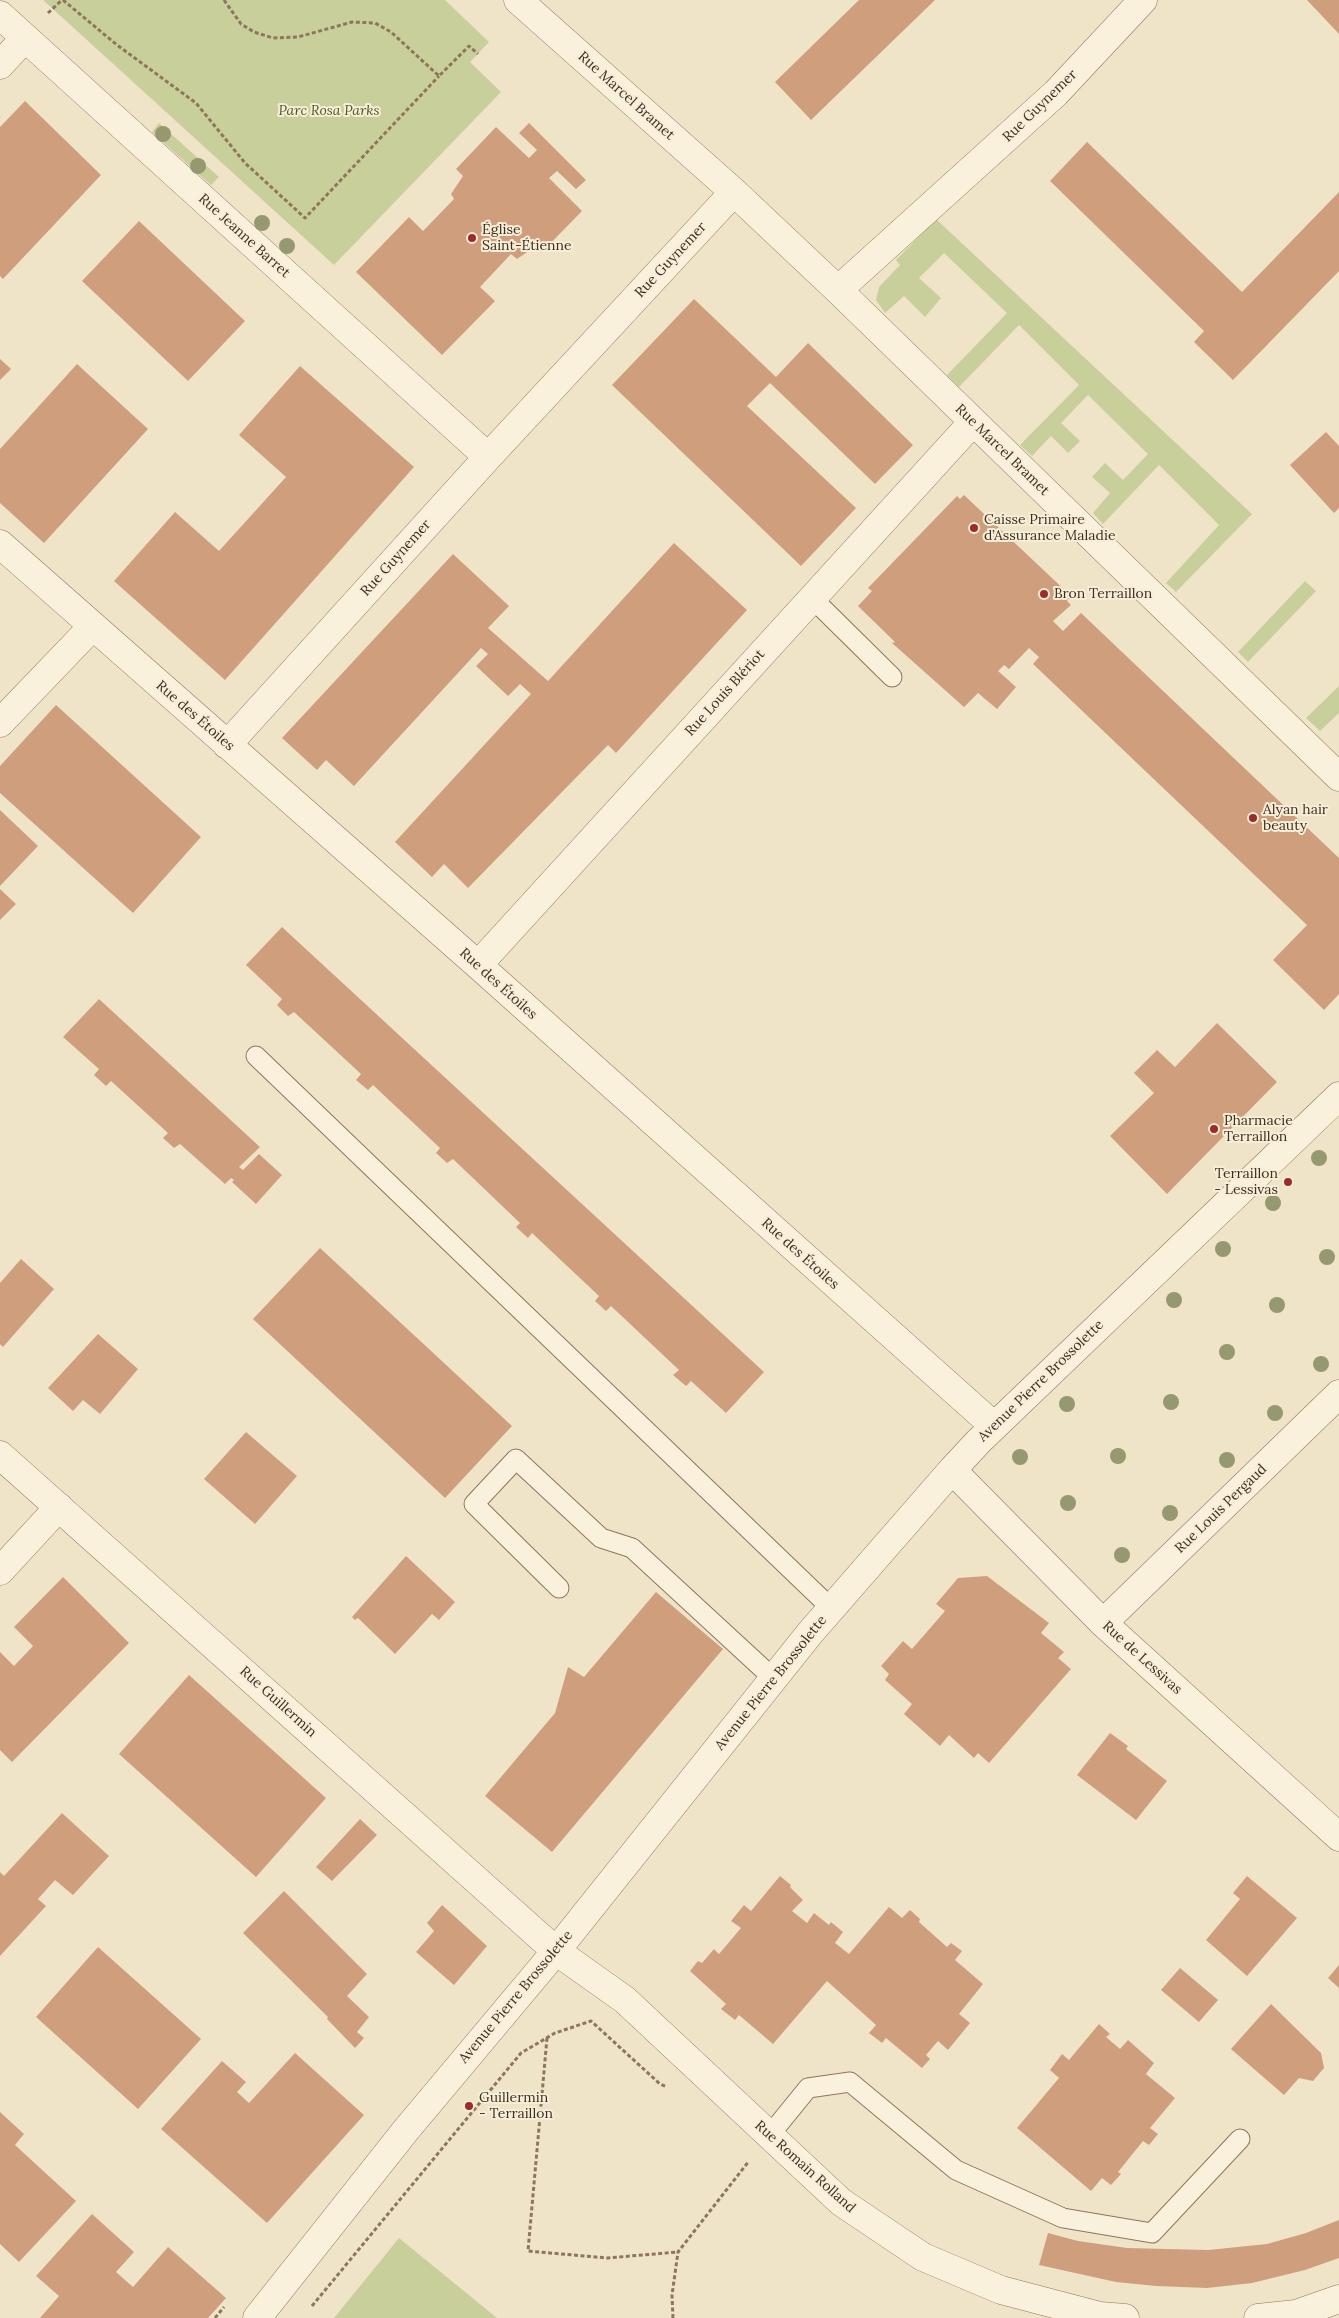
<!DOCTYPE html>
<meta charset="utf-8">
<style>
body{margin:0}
canvas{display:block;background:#f0e4c8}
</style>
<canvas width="1339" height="2318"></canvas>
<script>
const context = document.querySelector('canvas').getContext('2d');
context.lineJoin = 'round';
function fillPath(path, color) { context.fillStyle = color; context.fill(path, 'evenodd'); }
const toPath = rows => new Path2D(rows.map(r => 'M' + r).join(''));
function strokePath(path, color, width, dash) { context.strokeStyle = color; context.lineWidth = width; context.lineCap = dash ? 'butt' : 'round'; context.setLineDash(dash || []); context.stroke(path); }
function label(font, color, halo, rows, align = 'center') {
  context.font = font + ' Lora,serif'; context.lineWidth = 4; context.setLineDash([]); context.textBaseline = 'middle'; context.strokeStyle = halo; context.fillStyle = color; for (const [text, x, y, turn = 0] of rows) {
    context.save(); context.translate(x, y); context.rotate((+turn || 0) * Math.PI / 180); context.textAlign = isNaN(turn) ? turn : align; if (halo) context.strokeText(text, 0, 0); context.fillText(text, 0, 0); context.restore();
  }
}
fillPath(toPath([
 [43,0,445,0,489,42,470,62,501,92,334,265],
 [159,123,219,177,211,185,152,132],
 [936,219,1252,514,1176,592,1166,583,1219,525,1159,465,1103,524,1093,513,1110,493,1092,477,1105,463,1123,480,1148,454,1088,395,1061,423,1080,441,1068,453,1051,436,1032,456,1020,445,1079,385,1019,325,959,387,947,375,1007,313,944,253,919,278,941,298,925,317,904,296,885,313,876,300,879,287,900,265,896,260],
 [1305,581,1316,591,1248,662,1238,652],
 [1339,686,1339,713,1320,731,1306,718],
 [399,2238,497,2318,334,2318]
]), '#c9cf9b');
fillPath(toPath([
 [859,0,935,0,811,120,775,82],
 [1307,0,1339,0,1339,34],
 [25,101,101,175,3,279,0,276,0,127],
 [529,123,586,180,576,189,557,171,549,178,582,211,542,252,536,246,517,259,511,254,480,287,495,301,442,355,356,272,409,217,423,231,454,199,451,194,463,176,456,169,496,127,529,158,537,150,519,133],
 [1087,142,1242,292,1339,192,1339,271,1233,380,1194,342,1204,331,1050,181],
 [139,221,245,321,188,381,82,281],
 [694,299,776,377,808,343,913,445,875,484,770,383,747,406,856,508,801,566,612,385],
 [0,359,11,369,0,380],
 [77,364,148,429,44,543,0,503,0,449],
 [300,366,414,467,225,680,114,581,175,512,219,551,286,477,239,435],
 [1326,432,1339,446,1339,508,1334,513,1290,465],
 [964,495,1071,596,1067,601,1071,605,1053,621,1063,631,1081,613,1339,858,1339,994,1324,1010,1273,960,1307,925,1033,664,1039,657,1029,648,1009,669,1004,665,998,671,1016,687,997,709,978,693,964,707,892,643,895,642,858,606,872,591,868,588,957,496,960,499],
 [674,543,747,610,616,753,608,745,468,888,444,864,432,877,395,842,531,694,520,684,508,696,476,666,488,654,481,648,354,786,326,760,317,770,282,738,453,554,509,606,488,628,548,681],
 [56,705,201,837,133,913,0,793,0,766],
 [0,810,38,846,0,886],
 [0,889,16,904,0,920],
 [282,927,764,1372,726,1413,691,1381,686,1386,673,1375,679,1370,611,1306,606,1311,595,1301,599,1296,532,1233,528,1238,516,1227,520,1223,453,1159,447,1163,436,1153,440,1148,373,1085,368,1090,356,1080,361,1074,294,1012,288,1016,277,1005,282,999,246,965],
 [99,999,260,1147,239,1167,243,1170,259,1154,282,1175,256,1204,232,1182,234,1180,231,1178,225,1184,180,1144,174,1148,163,1138,168,1133,111,1081,106,1086,94,1075,99,1069,63,1037],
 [1217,1023,1277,1082,1167,1194,1110,1136,1154,1093,1134,1073,1157,1050,1175,1067],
 [320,1248,512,1426,445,1498,253,1319],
 [21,1259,54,1289,3,1347,0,1344,0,1283],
 [98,1334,138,1369,100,1414,83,1400,73,1411,48,1388],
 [246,1432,297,1476,255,1524,204,1479],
 [406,1556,455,1602,439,1620,432,1614,395,1654,358,1618,355,1620,352,1617],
 [987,1576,1049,1623,1041,1633,1064,1652,1058,1658,1071,1669,989,1763,978,1753,974,1758,949,1735,940,1746,904,1714,912,1704,885,1680,889,1674,881,1666,903,1641,912,1649,945,1611,936,1604,958,1578],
 [63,1577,129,1643,12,1762,0,1750,0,1652,14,1666,33,1646,14,1627],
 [656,1592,723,1649,552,1852,485,1796,555,1713,568,1667,584,1677],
 [189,1675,326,1798,256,1877,119,1754],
 [1110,1733,1128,1746,1126,1749,1167,1781,1136,1820,1077,1775],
 [62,1813,109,1856,73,1895,55,1880,38,1899,46,1906,0,1956,0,1872,4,1876],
 [360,1819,377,1835,332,1881,316,1867],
 [780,1876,791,1885,790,1887,803,1900,792,1911,807,1923,814,1913,829,1925,831,1922,843,1932,835,1943,849,1954,889,1907,902,1918,910,1910,920,1919,919,1922,947,1947,951,1943,962,1951,955,1960,983,1984,959,2014,970,2023,948,2050,938,2041,926,2055,930,2059,922,2068,886,2038,882,2043,869,2033,876,2025,827,1981,773,2044,739,2015,735,2020,721,2009,726,2004,690,1971,698,1961,702,1963,714,1949,719,1954,741,1928,731,1921,744,1905,751,1911],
 [1247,1876,1297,1918,1247,1976,1206,1940,1240,1899,1233,1893],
 [284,1891,367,1974,347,1996,369,2017,357,2032,364,2038,355,2048,327,2019,328,2017,243,1933],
 [442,1905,487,1946,454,1985,416,1952,434,1931,427,1923],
 [98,1947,201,2039,138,2109,36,2017],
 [1339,1965,1339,1988,1328,1978],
 [1180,1968,1218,2000,1199,2022,1161,1990],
 [1271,2004,1321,2053,1324,2068,1313,2081,1299,2078,1284,2095,1231,2049],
 [1099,2024,1110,2034,1106,2037,1120,2049,1128,2040,1154,2063,1146,2074,1175,2098,1150,2128,1158,2134,1149,2145,1143,2141,1118,2172,1121,2174,1111,2185,1102,2178,1091,2191,1017,2128,1059,2078,1050,2070,1062,2054,1069,2060],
 [295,2053,364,2115,267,2223,161,2129,222,2061,246,2082,237,2092,249,2103],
 [0,2112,24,2134,15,2145,76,2201,19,2262,0,2244],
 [92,2214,134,2252,116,2272,133,2287,168,2247,226,2298,208,2318,40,2318,59,2296,36,2276],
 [1339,2220,1339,2258,1305,2270,1252,2283,1207,2288,1156,2286,1116,2282,1039,2265,1048,2233,1078,2241,1127,2248,1208,2250,1267,2244,1306,2233]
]), '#cf9f7d');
const service = toPath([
 [812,598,892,677],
 [256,1056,832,1609],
 [559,1588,474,1504,516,1459,601,1538,632,1548,774,1679],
 [769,2136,808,2088,850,2082,956,2170,1063,2218,1152,2233,1240,2139]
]);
const minor = toPath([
 [518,0,734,192,838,290,1339,777],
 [0,15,488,457],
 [0,65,25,38],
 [838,290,1056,93,1143,0],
 [0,544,478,965,994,1426],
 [0,723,93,626],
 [227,745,488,457,734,192],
 [478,965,973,422],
 [0,1455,556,1951,625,2000,841,2202,923,2257,1001,2290,1100,2316,1125,2318],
 [952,1470,1103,1623,1339,1837],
 [0,1571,59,1507],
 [1103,1623,1339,1394],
 [257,2318,406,2130,556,1951,810,1633,952,1470,979,1441,1339,1096],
 [1258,2318,1296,2314,1339,2299]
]);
strokePath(service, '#8d765c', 21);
strokePath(minor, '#8d765c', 29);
strokePath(toPath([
 [63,0,117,45,196,103,245,163,305,218,439,76],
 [224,0,241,24,254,32,273,38,298,37,352,22,375,23,391,32,439,76,469,46,478,54],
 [48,13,62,0],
 [547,2038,528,2251,607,2258,678,2252],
 [312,2306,521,2053,555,2033,591,2021,660,2084,667,2087],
 [215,2318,224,2307],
 [673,2318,672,2295,678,2252,749,2161]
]), '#8d765c', 3, [4, 2.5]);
strokePath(service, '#faf1dc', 19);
strokePath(minor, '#faf1dc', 28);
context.fillStyle = '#96986f';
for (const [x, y] of [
 [163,134],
 [198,166],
 [262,223],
 [287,246],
 [1319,1158],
 [1273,1203],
 [1223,1249],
 [1327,1257],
 [1174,1300],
 [1277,1305],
 [1227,1352],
 [1321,1364],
 [1171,1402],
 [1067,1404],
 [1275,1413],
 [1118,1456],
 [1020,1457],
 [1227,1460],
 [1068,1503],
 [1170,1513],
 [1122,1555]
]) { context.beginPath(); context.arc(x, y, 8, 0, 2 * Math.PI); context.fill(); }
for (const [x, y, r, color] of [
 [472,238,5,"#9e2a2b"],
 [974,528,5,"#9e2a2b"],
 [1044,594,5,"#9e2a2b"],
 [1253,818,5,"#9e2a2b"],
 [1214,1129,5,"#9e2a2b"],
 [1288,1182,5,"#9e2a2b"],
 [469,2106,5,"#9e2a2b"]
]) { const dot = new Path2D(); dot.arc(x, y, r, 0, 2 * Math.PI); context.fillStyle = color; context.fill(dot); strokePath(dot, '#f7eed8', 2); }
label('14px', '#3d2e20', '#f7eed8', [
 ["Rue Marcel Bramet",626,96,42],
 ["Rue Guynemer",1040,106,-44],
 ["Rue Jeanne Barret",244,236,42],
 ["Rue Guynemer",671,260,-47],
 ["Rue Marcel Bramet",1002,450,44],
 ["Rue Guynemer",396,558,-48],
 ["Rue Louis Blériot",725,693,-48],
 ["Rue des Étoiles",195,716,41],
 ["Rue des Étoiles",498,984,42],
 ["Rue des Étoiles",800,1254,42],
 ["Avenue Pierre Brossolette",1041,1381,-44],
 ["Rue Louis Pergaud",1221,1509,-44],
 ["Rue de Lessivas",1142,1658,42],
 ["Avenue Pierre Brossolette",771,1683,-51],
 ["Rue Guillermin",278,1702,42],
 ["Avenue Pierre Brossolette",516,1997,-50],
 ["Rue Romain Rolland",805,2167,42]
]);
label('italic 14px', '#4d5a26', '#f7eed8', [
 ["Parc Rosa Parks",329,111]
]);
label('14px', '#3d2e20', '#f7eed8', [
 ["Église",482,230],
 ["Saint-Étienne",482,246],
 ["Caisse Primaire",984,520],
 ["d’Assurance Maladie",984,536],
 ["Bron Terraillon",1054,594],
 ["Alyan hair",1263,810],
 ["beauty",1263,826],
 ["Pharmacie",1224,1121],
 ["Terraillon",1224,1137],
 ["Terraillon",1278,1174,"right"],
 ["- Lessivas",1278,1190,"right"],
 ["Guillermin",479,2098],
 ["- Terraillon",479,2114]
], 'left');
</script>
